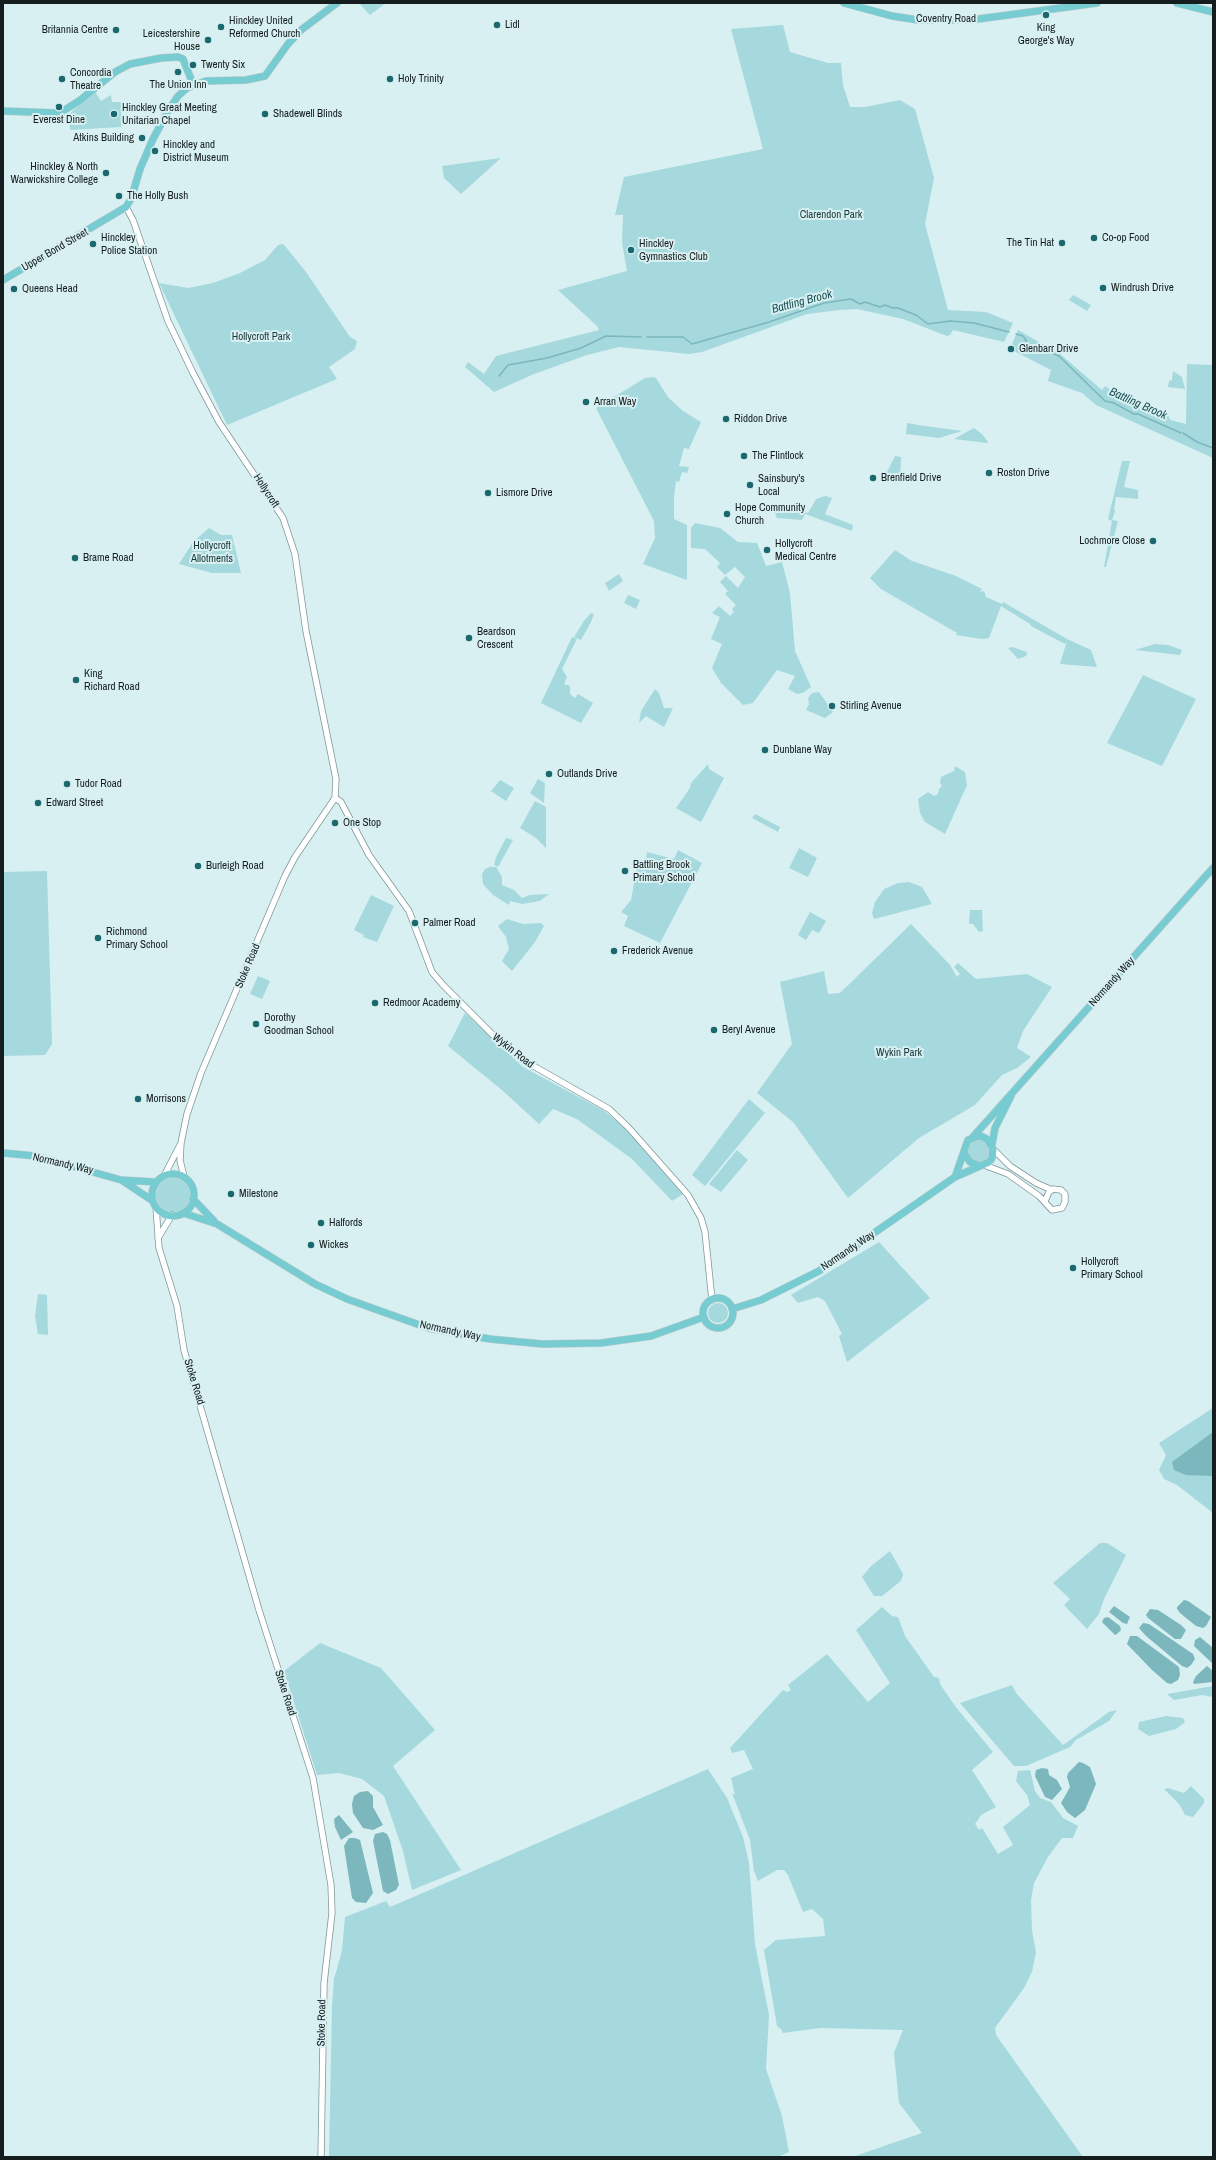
<!DOCTYPE html>
<style>
body{margin:0}
#map{position:relative;width:1216px;height:2160px;overflow:hidden;background:#d8f0f2;font-family:"Archivo Narrow",sans-serif}
canvas{display:block}
.frame{position:absolute;inset:0;border:4px solid #151d1e;pointer-events:none}
</style>
<div id="map">
<canvas width="1216" height="2160"></canvas>
<div class="frame"></div>
</div>
<script>
const context = document.querySelector('canvas').getContext('2d');
context.lineJoin = 'round';
function fillPath(path, color) { context.fillStyle = color; context.fill(path, 'evenodd'); }
const toPath = rows => new Path2D(rows.map(r => 'M' + r).join(''));
function strokePath(path, color, width, dash) { context.strokeStyle = color; context.lineWidth = width; context.lineCap = dash ? 'butt' : 'round'; context.setLineDash(dash || []); context.stroke(path); }
function label(font, color, halo, rows, align = 'center') {
  context.font = font + ' "Archivo Narrow",sans-serif'; context.lineWidth = 4; context.setLineDash([]); context.textBaseline = 'middle'; context.strokeStyle = halo; context.fillStyle = color; for (const [text, x, y, turn = 0] of rows) {
    context.save(); context.translate(x, y); context.rotate((+turn || 0) * Math.PI / 180); context.textAlign = isNaN(turn) ? turn : align; if (halo) context.strokeText(text, 0, 0); context.fillText(text, 0, 0); context.restore();
  }
}
fillPath(toPath([
 [359,3,386,3,370,15],
 [783,25,790,52,828,63,841,63,843,85,850,107,865,107,900,100,915,109,934,178,925,224,948,310,986,312,1013,323,1004,342,953,330,950,335,947,336,903,319,857,309,840,310,807,314,702,352,689,354,619,347,587,355,534,374,494,392,465,367,468,362,484,374,496,356,599,330,597,326,558,290,627,271,622,243,623,215,615,215,624,177,763,149,731,29],
 [95,92,101,101,111,95,112,102,121,102,121,127,70,130,69,114],
 [501,158,461,194,444,178,442,166],
 [282,244,285,246,306,272,350,337,357,341,355,349,329,367,337,379,227,425,159,283,188,288,213,283,240,273,265,260,278,245],
 [1073,295,1091,305,1087,311,1069,300],
 [1018,330,1060,354,1102,390,1105,386,1125,399,1127,398,1146,408,1166,410,1170,420,1186,424,1187,364,1213,365,1213,458,1096,405,1082,393,1048,381,1051,370,1010,349],
 [1173,371,1182,377,1185,389,1168,387,1169,381,1172,380],
 [653,377,656,378,668,397,683,411,701,422,689,449,684,448,679,466,689,467,687,473,682,472,679,482,676,481,674,497,674,519,687,525,687,580,643,564,655,538,654,521,596,408,645,378],
 [907,423,918,425,962,431,939,438,906,434],
 [974,428,982,434,988,442,987,443,954,439],
 [895,456,901,457,900,483,884,478],
 [1122,461,1130,461,1124,487,1138,490,1138,499,1116,497,1114,510,1115,511,1112,520,1118,521,1106,567,1104,567,1112,521,1108,519],
 [825,496,832,498,825,514,853,525,852,531,805,514,802,520,777,518,771,503,808,513,816,499],
 [695,523,720,528,738,542,757,543,766,566,782,562,790,593,795,651,811,687,803,693,797,694,788,689,795,676,777,670,753,703,743,705,721,683,712,668,722,644,711,639,720,617,712,613,719,606,730,616,734,612,732,609,736,605,725,594,728,591,720,582,726,576,738,588,745,577,735,567,725,575,717,567,720,563,705,549,691,548,691,528],
 [209,528,221,535,232,535,241,573,212,573,179,564,193,542],
 [895,550,912,561,956,576,982,589,980,592,984,591,986,597,1002,604,1003,602,1067,639,1091,650,1097,667,1060,664,1067,641,1065,644,1031,626,1030,624,1001,606,989,638,982,639,956,635,957,633,881,589,870,578],
 [619,574,623,581,609,591,605,583],
 [628,595,640,600,636,609,624,603],
 [591,613,594,614,591,622,581,640,574,637,584,621],
 [572,637,577,639,562,669,567,677,564,684,570,686,570,694,575,698,578,694,593,703,581,723,541,703],
 [1155,644,1168,645,1182,650,1180,655,1135,650],
 [1012,647,1027,652,1026,656,1018,659,1008,648],
 [1143,675,1196,699,1162,766,1107,743],
 [655,689,659,693,664,708,673,708,664,727,646,716,639,723,641,711],
 [819,692,833,712,825,718,806,710,809,704,808,698,812,693],
 [708,764,709,769,724,778,701,822,676,808,690,788,691,783],
 [955,766,965,772,967,785,945,834,925,822,920,813,918,799,928,792,934,796,938,794,939,789,942,786,940,783,941,777,954,771],
 [538,779,545,783,544,803,530,793],
 [500,780,514,788,506,801,491,791],
 [535,801,546,807,546,848,536,838,520,828],
 [755,814,780,827,778,832,752,818],
 [506,838,513,840,498,867,494,865,496,857],
 [799,848,817,858,808,877,789,868],
 [678,850,702,863,660,943,624,926,628,916,621,912,631,900,637,867,645,866,647,852,674,859],
 [490,867,496,867,502,877,502,885,514,890,522,898,530,895,549,894,540,901,522,904,510,901,509,905,493,895,483,884,482,874,485,869],
 [47,871,52,1044,45,1055,3,1056,3,872],
 [909,882,922,887,932,904,874,919,872,913,875,902,884,889,898,883],
 [371,895,394,906,377,942,363,937,364,935,354,930],
 [970,910,982,910,983,931,979,932,973,924,969,924],
 [810,912,826,921,819,933,812,930,806,940,798,935],
 [507,919,523,924,541,923,544,926,535,942,512,971,502,961,509,949,506,937,498,926],
 [911,924,950,965,957,977,960,974,954,967,958,963,976,979,1027,974,1052,987,1023,1031,1017,1048,1031,1057,1017,1068,1002,1075,975,1105,919,1138,848,1198,793,1122,757,1093,792,1044,780,982,824,971,828,994,840,993],
 [258,976,270,981,262,999,250,994],
 [465,1013,523,1067,603,1110,625,1128,683,1194,672,1201,632,1159,577,1119,553,1109,539,1124,503,1091,448,1046],
 [749,1099,765,1113,705,1186,692,1175],
 '968 1151a11 11 0 1 1 22 0a11 11 0 1 1-22 0Z',
 [737,1150,748,1160,721,1192,709,1184],
 '156 1195a17 17 0 1 1 34 0a17 17 0 1 1-34 0Z',
 [879,1242,930,1298,847,1362,839,1336,842,1334,825,1301,818,1297,798,1303,791,1295],
 [38,1294,47,1295,48,1335,38,1334,35,1316],
 '708 1313a10 10 0 1 1 20 0a10 10 0 1 1-20 0Z',
 [1213,1408,1213,1513,1177,1485,1164,1479,1159,1470,1166,1455,1159,1443],
 [1100,1543,1107,1543,1126,1555,1104,1599,1099,1614,1087,1629,1064,1605,1070,1599,1053,1583],
 [890,1551,903,1574,901,1581,882,1596,874,1596,862,1577,870,1567],
 [882,1607,892,1616,898,1617,905,1636,934,1677,939,1678,940,1684,955,1706,993,1752,972,1770,996,1807,981,1815,975,1824,979,1830,982,1828,998,1854,1013,1845,1003,1827,1030,1805,1027,1795,1016,1781,1018,1771,1030,1770,1035,1791,1040,1798,1051,1802,1063,1818,1078,1826,1073,1838,1062,1838,1048,1857,1034,1883,1031,1900,1032,1931,1036,1952,1032,1972,1024,1988,995,2028,996,2035,1083,2157,852,2157,922,2133,899,2103,894,2053,903,2030,820,2028,783,2033,781,2029,777,2026,764,1950,776,1940,825,1936,823,1919,812,1909,803,1912,788,1875,784,1870,777,1870,758,1881,754,1871,750,1840,732,1793,735,1795,731,1778,753,1769,744,1750,732,1753,730,1748,783,1690,787,1692,791,1690,788,1685,827,1654,868,1702,890,1683,856,1630],
 [320,1643,381,1668,435,1730,393,1766,461,1870,412,1890,403,1851,384,1796,362,1779,339,1773,317,1775,284,1671],
 [1012,1685,1016,1693,1063,1745,1109,1712,1117,1710,1109,1721,1076,1740,1070,1747,1026,1766,1014,1766,960,1703],
 [1213,1686,1213,1697,1202,1695,1174,1700,1167,1694],
 [1166,1716,1183,1718,1185,1722,1176,1729,1149,1736,1138,1729,1139,1722],
 [708,1769,727,1798,743,1837,749,1863,755,1944,769,2015,766,2069,782,2116,789,2152,778,2157,329,2157,332,2006,334,1979,342,1951,345,1917,386,1901,390,1907,425,1892],
 [1191,1786,1204,1799,1204,1803,1193,1817,1185,1815,1179,1804,1164,1789,1168,1788,1184,1793]
]), '#a5d9dd');
fillPath(toPath([
 [1213,1432,1213,1476,1186,1475,1174,1470,1172,1462],
 [1184,1600,1188,1601,1211,1617,1206,1626,1203,1628,1196,1626,1180,1613,1177,1609,1177,1607],
 [1114,1606,1130,1617,1127,1624,1123,1623,1109,1612],
 [1150,1609,1158,1610,1181,1625,1186,1630,1181,1639,1175,1639,1148,1618,1146,1615],
 [1108,1617,1120,1626,1121,1630,1117,1634,1115,1635,1102,1622,1104,1618],
 [1143,1623,1149,1624,1193,1654,1195,1659,1191,1665,1187,1668,1182,1666,1146,1636,1139,1628],
 [1130,1636,1137,1636,1179,1667,1180,1675,1178,1680,1171,1684,1167,1683,1152,1670,1127,1644],
 [1200,1637,1213,1648,1213,1664,1194,1646,1195,1640],
 [1207,1666,1213,1671,1213,1682,1194,1684,1193,1682,1196,1676],
 [1079,1762,1083,1763,1090,1767,1096,1784,1085,1810,1075,1818,1067,1812,1061,1803,1070,1787,1067,1777,1068,1773],
 [1042,1768,1048,1769,1049,1775,1057,1780,1062,1789,1052,1800,1045,1797,1035,1776,1036,1770],
 [368,1791,373,1796,373,1807,383,1825,373,1830,363,1828,353,1813,352,1804,354,1796,360,1792],
 [339,1815,353,1832,341,1840,335,1827,334,1819],
 [383,1832,387,1834,390,1840,399,1885,396,1890,388,1894,383,1891,373,1841,375,1834],
 [349,1838,355,1838,360,1840,373,1893,366,1903,356,1902,352,1898,344,1846]
]), '#7bb7bc');
strokePath(toPath([
 [1016,334,1023,336,1032,350,1047,351,1059,356,1105,401,1114,403,1134,414,1138,414,1181,433],
 [647,337,683,337,692,344,769,322,824,303,851,299,860,304,865,302,880,307,885,305,893,308,898,308,916,315,928,324,950,321,974,323,1009,332],
 [499,376,508,365,547,358,581,348,606,336,641,337],
 [1183,433,1197,442,1213,448]
]), '#7bb7bc', 1.5);
const minor = toPath([
 [126,207,133,220,168,321,193,373,219,422,283,518,295,554,306,631,336,779,335,798],
 [335,798,341,802,369,855,409,911,432,972,443,985,493,1035,523,1060,609,1109,629,1128,688,1195,701,1218,705,1232,712,1300],
 [993,1149,1010,1166,1036,1183,1052,1190],
 [984,1165,1008,1174,1039,1196,1052,1210,1062,1208,1065,1202,1065,1194,1061,1190,1053,1189,1049,1192,1045,1201],
 [164,1176,180,1145],
 [184,1177,180,1160,181,1143,187,1114,201,1073,285,876,295,857,335,798],
 [156,1207,159,1248,177,1306,184,1350,259,1610,313,1778,331,1885,332,1913,324,1983,321,2157],
 [158,1238,172,1215]
]);
const major = toPath([
 [844,3,892,16,918,20,971,20,1097,3],
 [1177,3,1213,12],
 [3,111,56,113,63,111,79,101,115,72,130,64,161,58,178,57,183,59,193,84],
 [3,280,126,207,131,199,140,169,153,139,168,111,178,96,187,88,206,81,246,80,265,76,288,44,301,30,337,3],
 [972,1138,1213,868],
 [992,1144,995,1128,1011,1096],
 [3,1153,36,1156,121,1180,156,1182],
 '152 1195a21 21 0 1 1 42 0a21 21 0 1 1-42 0Z',
 [955,1177,968,1140,978,1136,983,1137,988,1140,993,1149,992,1158,989,1162,980,1166,970,1162,964,1153],
 [123,1181,153,1201],
 [193,1199,214,1221],
 [183,1213,217,1224,315,1284,347,1299,428,1328,490,1339,542,1344,601,1343,651,1336,704,1317],
 '703 1313a15 15 0 1 1 30 0a15 15 0 1 1-30 0Z',
 [732,1309,761,1300,819,1271,955,1177,980,1166]
]);
strokePath(minor, '#7f9597', 7);
strokePath(major, '#cccdce', 8);
strokePath(minor, '#fff', 5.5);
strokePath(major, '#77ccd2', 7);
for (const [x, y, r, color] of [
 [1046,15,4,"#1b686e"],
 [497,25,4,"#1b686e"],
 [221,27,4,"#1b686e"],
 [116,30,4,"#1b686e"],
 [208,40,4,"#1b686e"],
 [193,65,4,"#1b686e"],
 [178,72,4,"#1b686e"],
 [62,79,4,"#1b686e"],
 [390,79,4,"#1b686e"],
 [59,107,4,"#1b686e"],
 [114,114,4,"#1b686e"],
 [265,114,4,"#1b686e"],
 [142,138,4,"#1b686e"],
 [155,151,4,"#1b686e"],
 [106,173,4,"#1b686e"],
 [119,196,4,"#1b686e"],
 [1094,238,4,"#1b686e"],
 [1062,243,4,"#1b686e"],
 [93,244,4,"#1b686e"],
 [631,250,4,"#1b686e"],
 [1103,288,4,"#1b686e"],
 [14,289,4,"#1b686e"],
 [1011,349,4,"#1b686e"],
 [586,402,4,"#1b686e"],
 [726,419,4,"#1b686e"],
 [744,456,4,"#1b686e"],
 [989,473,4,"#1b686e"],
 [873,478,4,"#1b686e"],
 [750,485,4,"#1b686e"],
 [488,493,4,"#1b686e"],
 [727,514,4,"#1b686e"],
 [1153,541,4,"#1b686e"],
 [767,550,4,"#1b686e"],
 [75,558,4,"#1b686e"],
 [469,638,4,"#1b686e"],
 [76,680,4,"#1b686e"],
 [832,706,4,"#1b686e"],
 [765,750,4,"#1b686e"],
 [549,774,4,"#1b686e"],
 [67,784,4,"#1b686e"],
 [38,803,4,"#1b686e"],
 [335,823,4,"#1b686e"],
 [198,866,4,"#1b686e"],
 [625,871,4,"#1b686e"],
 [415,923,4,"#1b686e"],
 [98,938,4,"#1b686e"],
 [614,951,4,"#1b686e"],
 [375,1003,4,"#1b686e"],
 [256,1024,4,"#1b686e"],
 [714,1030,4,"#1b686e"],
 [138,1099,4,"#1b686e"],
 [231,1194,4,"#1b686e"],
 [321,1223,4,"#1b686e"],
 [311,1245,4,"#1b686e"],
 [1073,1268,4,"#1b686e"]
]) { const dot = new Path2D(); dot.arc(x, y, r, 0, 2 * Math.PI); context.fillStyle = color; context.fill(dot); strokePath(dot, '#d8f0f2', 1.5); }
label('11px', '#151d1e', '#d8f0f2', [
 ["Coventry Road",946,19],
 ["Upper Bond Street",55,250,-30],
 ["Hollycroft",266,491,57],
 ["Stoke Road",248,966,-67],
 ["Normandy Way",1112,982,-48],
 ["Wykin Road",513,1051,38],
 ["Normandy Way",63,1164,13],
 ["Normandy Way",848,1251,-34],
 ["Normandy Way",450,1331,12],
 ["Stoke Road",194,1382,73],
 ["Stoke Road",285,1693,72],
 ["Stoke Road",322,2023,-89]
]);
label('11px', '#151d1e', '#d8f0f2', [
 ["Hinckley United",229,21],
 ["Reformed Church",229,34],
 ["Lidl",505,25],
 ["King",1046,28,"center"],
 ["George's Way",1046,41,"center"],
 ["Britannia Centre",108,30,"right"],
 ["Leicestershire",200,34,"right"],
 ["House",200,47,"right"],
 ["Twenty Six",201,65],
 ["Concordia",70,73],
 ["Theatre",70,86],
 ["Holy Trinity",398,79],
 ["The Union Inn",178,85,"center"],
 ["Hinckley Great Meeting",122,108],
 ["Unitarian Chapel",122,121],
 ["Shadewell Blinds",273,114],
 ["Everest Dine",59,120,"center"],
 ["Atkins Building",134,138,"right"],
 ["Hinckley and",163,145],
 ["District Museum",163,158],
 ["Hinckley & North",98,167,"right"],
 ["Warwickshire College",98,180,"right"],
 ["The Holly Bush",127,196],
 ["Hinckley",101,238],
 ["Police Station",101,251],
 ["Co-op Food",1102,238],
 ["The Tin Hat",1054,243,"right"],
 ["Hinckley",639,244],
 ["Gymnastics Club",639,257],
 ["Windrush Drive",1111,288],
 ["Queens Head",22,289],
 ["Glenbarr Drive",1019,349],
 ["Arran Way",594,402],
 ["Riddon Drive",734,419],
 ["The Flintlock",752,456],
 ["Roston Drive",997,473],
 ["Brenfield Drive",881,478],
 ["Sainsbury's",758,479],
 ["Local",758,492],
 ["Lismore Drive",496,493],
 ["Hope Community",735,508],
 ["Church",735,521],
 ["Lochmore Close",1145,541,"right"],
 ["Hollycroft",775,544],
 ["Medical Centre",775,557],
 ["Brame Road",83,558],
 ["Beardson",477,632],
 ["Crescent",477,645],
 ["King",84,674],
 ["Richard Road",84,687],
 ["Stirling Avenue",840,706],
 ["Dunblane Way",773,750],
 ["Outlands Drive",557,774],
 ["Tudor Road",75,784],
 ["Edward Street",46,803],
 ["One Stop",343,823],
 ["Battling Brook",633,865],
 ["Primary School",633,878],
 ["Burleigh Road",206,866],
 ["Palmer Road",423,923],
 ["Richmond",106,932],
 ["Primary School",106,945],
 ["Frederick Avenue",622,951],
 ["Redmoor Academy",383,1003],
 ["Dorothy",264,1018],
 ["Goodman School",264,1031],
 ["Beryl Avenue",722,1030],
 ["Morrisons",146,1099],
 ["Milestone",239,1194],
 ["Halfords",329,1223],
 ["Wickes",319,1245],
 ["Hollycroft",1081,1262],
 ["Primary School",1081,1275]
], 'left');
label('11px', '#183739', '#d8f0f2', [
 ["Clarendon Park",831,215],
 ["Hollycroft Park",261,337],
 ["Hollycroft",212,546],
 ["Allotments",212,559],
 ["Wykin Park",899,1053]
]);
label('italic 12px', '#1c5155', '#d8f0f2', [
 ["Battling Brook",802,302,-15],
 ["Battling Brook",1138,404,24]
]);
</script>
